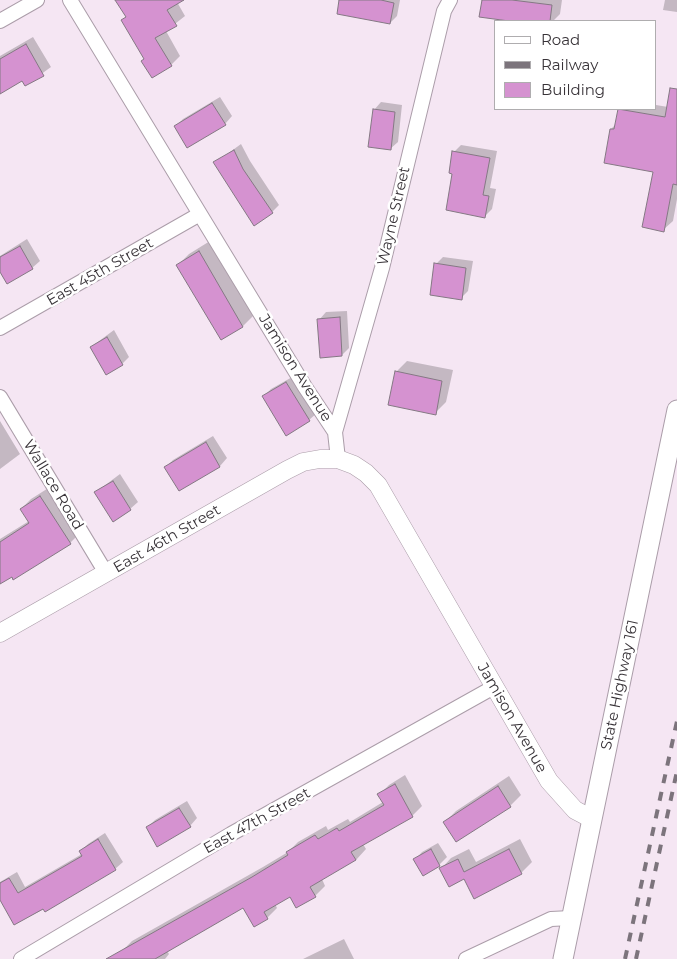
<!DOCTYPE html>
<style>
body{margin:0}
#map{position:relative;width:677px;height:959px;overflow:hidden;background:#f5e6f3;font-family:Montserrat,sans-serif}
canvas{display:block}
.legend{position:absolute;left:494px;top:20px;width:162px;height:90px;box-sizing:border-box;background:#fff;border:1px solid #afadaf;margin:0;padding:6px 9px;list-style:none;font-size:15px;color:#383338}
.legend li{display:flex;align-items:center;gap:10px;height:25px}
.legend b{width:25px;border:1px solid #afadaf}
</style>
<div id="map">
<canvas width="677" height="959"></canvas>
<ul class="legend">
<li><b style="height:6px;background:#fff"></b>Road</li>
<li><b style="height:6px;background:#7c747c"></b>Railway</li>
<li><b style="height:14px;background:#d592d0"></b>Building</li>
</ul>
</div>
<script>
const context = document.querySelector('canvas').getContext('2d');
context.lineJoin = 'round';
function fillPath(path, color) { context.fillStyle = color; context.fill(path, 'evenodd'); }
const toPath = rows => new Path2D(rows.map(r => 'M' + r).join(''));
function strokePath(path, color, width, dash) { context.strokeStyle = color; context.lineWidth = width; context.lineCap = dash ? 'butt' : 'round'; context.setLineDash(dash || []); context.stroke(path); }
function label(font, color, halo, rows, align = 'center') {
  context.font = font + ' Montserrat,sans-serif'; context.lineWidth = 5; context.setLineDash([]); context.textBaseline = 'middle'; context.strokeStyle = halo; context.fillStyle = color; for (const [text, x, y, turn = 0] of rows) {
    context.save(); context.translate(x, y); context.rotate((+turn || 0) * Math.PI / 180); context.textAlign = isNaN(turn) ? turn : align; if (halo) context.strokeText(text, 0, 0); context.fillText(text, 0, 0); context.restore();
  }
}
fillPath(toPath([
 [117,0,179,0,177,2,185,16,166,31,180,56,171,65,145,59,123,20,127,16],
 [341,0,400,0,397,16,390,23],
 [483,0,562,0,560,14,553,21,518,21,481,16],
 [665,0,677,0,677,12,663,10],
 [33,37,51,67,26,85,23,79,0,92,0,56],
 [677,95,677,199,673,221,663,230,654,171,611,129,616,124,620,109,656,109,656,105,668,107],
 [220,97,232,116,225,124,176,126,183,119],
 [381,102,402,105,398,142,390,149,374,110],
 [241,144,250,161,279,205,272,212,215,163],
 [461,145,497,151,490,188,496,189,492,209,485,216,453,173,454,152],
 [27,239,40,261,32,268,7,283,0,270,0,256],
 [210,241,254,315,243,326,221,338,178,265,189,254],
 [443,257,473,261,468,291,461,298,436,264],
 [347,311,349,348,342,355,319,320,326,312],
 [114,330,129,357,122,364,91,347],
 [407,361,453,370,446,402,435,413,396,372],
 [294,376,317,413,309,420,264,396,271,389],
 [0,421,20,454,0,469],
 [213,436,227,458,220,466,179,490,166,467,173,460],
 [120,474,138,502,130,509,96,492],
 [50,487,80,533,70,543,0,583,0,539,29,521,21,509,31,499],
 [405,775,422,806,412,816,363,844,366,849,356,860,322,879,325,886,315,896,291,896,275,904,277,908,267,918,243,906,167,951,169,954,165,959,127,959,122,951,132,941,263,867,288,852,298,842,326,826,328,830,348,819,350,822,383,802,379,795,389,785],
 [509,776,521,795,510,806,457,840,445,822,456,811],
 [187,801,197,818,190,826,147,828,155,820],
 [105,833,123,862,115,869,83,889,15,924,0,898,0,882,17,872,25,887,82,854,81,851,88,844],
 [520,839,532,862,521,873,464,877,441,869,451,858,469,849,476,862],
 [438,843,447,857,439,865,423,874,415,860,422,852],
 [344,939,354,959,303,959]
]), '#0003');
const building = toPath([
 [115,0,184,0,167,10,177,26,155,38,172,66,152,78,141,61,144,59,121,20,126,17,115,0],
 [339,0,381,0,394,3,390,24,337,14,339,0],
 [482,0,512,0,552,5,550,21,509,21,479,17,482,0],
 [26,44,44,76,25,86,22,81,0,94,0,59,26,44],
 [670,88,677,89,677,185,673,184,664,232,642,227,653,172,604,163,610,129,614,129,618,109,665,117,670,88],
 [212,103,226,125,187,148,174,126,212,103],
 [373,109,395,112,391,150,368,147,373,109],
 [234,150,243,169,273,213,254,226,213,162,234,150],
 [452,151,490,158,483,195,489,196,485,218,446,210,452,174,449,173,452,151],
 [20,246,33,269,7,284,0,272,0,257,20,246],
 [199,251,243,327,221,340,176,265,199,251],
 [434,263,466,268,462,300,430,295,434,263],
 [340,317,342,356,320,358,317,319,340,317],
 [107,337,123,365,106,375,90,347,107,337],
 [395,371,442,381,436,415,388,405,395,371],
 [286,382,310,421,286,436,262,396,286,382],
 [206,442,220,467,179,491,164,467,206,442],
 [113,481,131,510,113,522,94,492,113,481],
 [40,496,71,544,13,580,12,577,0,584,0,542,29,523,20,509,40,496],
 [395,784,413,817,351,852,356,860,310,887,316,897,296,908,290,897,264,912,268,919,254,927,243,908,155,959,106,959,252,877,288,855,286,852,315,835,318,839,337,828,339,831,384,805,377,794,395,784],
 [498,786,511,807,456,842,443,822,498,786],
 [179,808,191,827,157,847,146,827,179,808],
 [98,839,116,870,45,912,43,909,14,925,0,900,0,883,9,878,18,893,82,856,79,851,98,839],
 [431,849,440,866,423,876,413,859,431,849],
 [509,849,522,874,474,899,464,879,449,887,439,868,458,859,464,872,509,849]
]);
fillPath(building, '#d592d0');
strokePath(building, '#847883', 1);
const minor = toPath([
 [70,0,305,387,335,432,338,459],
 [0,21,37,0],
 [0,328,200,214],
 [0,397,106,573],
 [335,432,382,268,444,11,450,0],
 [21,959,231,834,494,687],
 [466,959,551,919,571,918]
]);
const tertiary = toPath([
 [0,633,287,470,303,462,320,459,338,459,354,465,366,473,378,485,549,781,575,810,592,819]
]);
const secondary = toPath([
 [563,959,677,410]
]);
strokePath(minor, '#ab9da9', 16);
strokePath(tertiary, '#ab9da9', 19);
strokePath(secondary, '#ab9da9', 21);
strokePath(minor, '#fff', 14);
strokePath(tertiary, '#fff', 18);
strokePath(secondary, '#fff', 19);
strokePath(toPath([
 [625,959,677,721],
 [636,959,677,771]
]), '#7c747c', 4, [9, 9]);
label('15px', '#383338', '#fff', [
 ["Wayne Street",394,216,-77],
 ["East 45th Street",100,272,-30],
 ["Jamison Avenue",295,368,58],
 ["Wallace Road",53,485,59],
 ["East 46th Street",167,539,-30],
 ["State Highway 161",620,685,-78],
 ["Jamison Avenue",512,718,60],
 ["East 47th Street",257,821,-29]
]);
</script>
